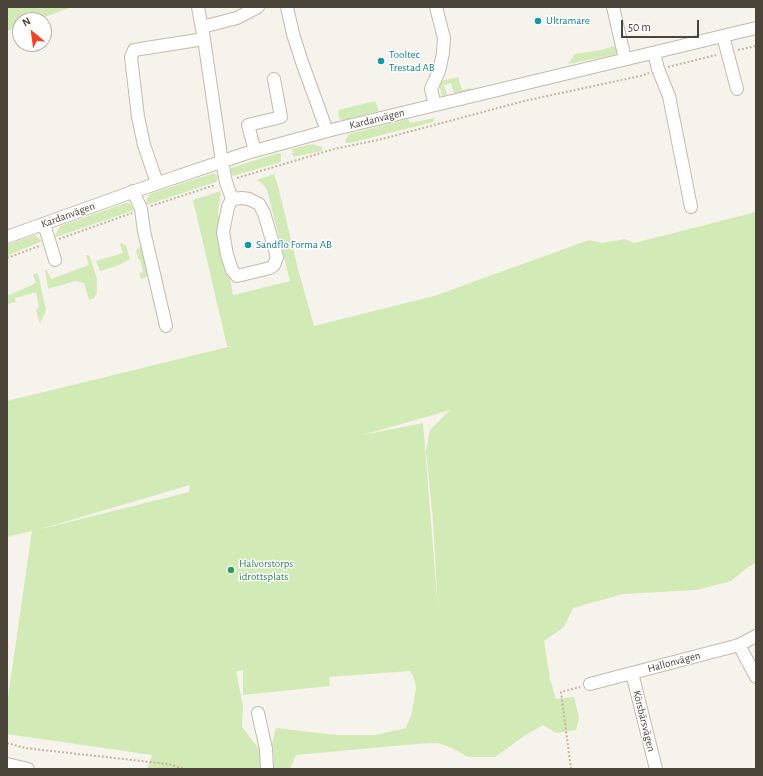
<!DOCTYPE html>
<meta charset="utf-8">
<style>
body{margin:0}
#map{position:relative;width:763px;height:776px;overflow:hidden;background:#f6f3ec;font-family:"Alegreya Sans",sans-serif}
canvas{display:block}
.frame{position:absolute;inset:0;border:8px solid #4b4439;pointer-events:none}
.north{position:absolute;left:12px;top:12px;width:40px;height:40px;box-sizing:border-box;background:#fff;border:1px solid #b7b4b0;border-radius:50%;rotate:331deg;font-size:11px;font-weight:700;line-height:16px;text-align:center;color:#4b4439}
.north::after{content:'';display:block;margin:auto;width:14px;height:18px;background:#fc3f1d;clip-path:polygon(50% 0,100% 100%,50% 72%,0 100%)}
.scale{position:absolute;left:621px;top:20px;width:78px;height:18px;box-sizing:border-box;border:2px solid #4b4439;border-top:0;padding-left:5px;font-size:12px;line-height:14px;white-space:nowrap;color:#4b4439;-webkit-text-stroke:3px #fff;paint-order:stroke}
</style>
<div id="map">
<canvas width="763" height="776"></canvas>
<div class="frame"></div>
<div class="north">N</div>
<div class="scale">50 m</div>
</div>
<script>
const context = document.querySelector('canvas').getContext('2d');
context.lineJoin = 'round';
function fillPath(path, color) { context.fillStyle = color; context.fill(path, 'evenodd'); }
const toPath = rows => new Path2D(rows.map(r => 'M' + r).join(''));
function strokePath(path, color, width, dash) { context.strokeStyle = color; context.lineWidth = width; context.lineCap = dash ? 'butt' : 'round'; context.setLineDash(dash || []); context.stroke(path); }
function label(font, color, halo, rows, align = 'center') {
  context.font = font + ' "Alegreya Sans",sans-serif'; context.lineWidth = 3; context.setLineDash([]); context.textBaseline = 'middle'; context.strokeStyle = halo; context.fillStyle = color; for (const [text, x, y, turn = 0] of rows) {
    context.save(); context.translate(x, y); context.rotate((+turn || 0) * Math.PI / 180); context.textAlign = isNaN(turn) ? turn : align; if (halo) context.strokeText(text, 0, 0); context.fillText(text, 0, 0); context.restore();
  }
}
fillPath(toPath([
 [7,7,72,7,37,20,20,20,20,26,7,31],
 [613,46,621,52,619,54,568,64,575,54,602,50],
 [458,77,462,90,471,88,471,90,454,93,451,83,444,85,447,95,442,96,439,84,441,81],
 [375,101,379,111,345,120,341,120,339,118,338,111,342,109],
 [435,118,433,122,425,124,350,143,346,143,345,141,349,134,408,119,410,123],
 [312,144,322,147,322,151,293,157,292,149],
 [278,153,281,154,281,162,233,176,230,171,231,168],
 [214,173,217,175,218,179,216,182,146,205,147,198,150,194],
 [274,174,278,186,298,269,314,326,434,296,589,240,602,243,625,239,634,243,756,212,756,563,748,567,731,581,697,590,623,594,573,608,564,627,544,641,550,679,556,699,574,697,579,718,576,730,556,733,543,725,524,736,495,757,468,757,452,748,438,743,416,744,296,755,290,769,273,769,274,758,272,744,276,728,337,735,376,735,406,728,412,713,416,688,414,678,410,671,329,677,330,686,243,695,243,670,236,671,243,706,242,727,263,754,261,769,147,769,152,755,7,734,7,704,32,531,7,537,7,401,232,346,227,346,193,200,221,191,218,212,233,295,290,281,267,190,264,185,257,180],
 [450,410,430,430,426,451,433,520,438,610,423,423,363,435],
 [190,485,189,492,37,530],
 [126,203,130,204,134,209,132,211,56,237,55,236,60,226],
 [35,235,42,241,7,256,7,245],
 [122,243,126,246,130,259,119,265,100,271,96,261,123,253,120,244],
 [141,246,144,246,150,273,146,277,141,279,139,274,143,272,140,260,138,259,136,250,137,249],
 [86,255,88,255,90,257,97,279,97,292,94,298,89,300,84,283,75,281,48,289,45,270,46,269,51,279,89,265],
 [36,273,38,274,46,310,40,324,36,310,39,307,36,292,15,298,16,302,7,304,7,296,36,283,33,275]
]), '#d2eab5');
const minor = toPath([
 [198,7,204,39,222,162,226,182,232,199,228,207,223,232,227,255,232,270,237,276,270,268,274,265,277,257,264,213,259,204,249,199,242,198,232,199],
 [287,7,293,34,302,62,327,131],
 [613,7,625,59],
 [202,27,237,18,258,7],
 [723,36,737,89],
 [654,53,658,69,669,96,691,207],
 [435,105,431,89,439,71,443,53,444,38,436,7],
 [255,151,248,125,281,117,274,79],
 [157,183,144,145,138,117,131,57,134,50,204,39],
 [133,191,141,209,144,231,166,326],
 [44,224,55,260],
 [7,237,135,191,247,153,327,131,756,28],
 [739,645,756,677],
 [632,673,656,769],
 [590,684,739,645,756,636],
 [258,713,266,749,267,769],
 [7,764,28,769]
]);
strokePath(minor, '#c2bbae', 14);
strokePath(toPath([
 [738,50,756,46],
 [668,67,716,55],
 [237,178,334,149,378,140,524,101,640,76,649,73],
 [151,206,215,185],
 [59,239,132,213],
 [7,258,39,246],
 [7,743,25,748,168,764,185,769],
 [571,769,561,692,580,687]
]), '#c4b79f', 2, [2, 2]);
strokePath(minor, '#fff', 12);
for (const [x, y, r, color] of [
 [538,21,4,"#0f9aa8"],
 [381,61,4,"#0f9aa8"],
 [248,245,4,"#0f9aa8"],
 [231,570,4,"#2e9e5b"]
]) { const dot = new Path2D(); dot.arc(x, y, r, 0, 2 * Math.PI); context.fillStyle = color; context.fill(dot); strokePath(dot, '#fff', 1.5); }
label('11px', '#0d838f', '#fff', [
 ["Ultramare",546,21],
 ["Tooltec",389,55],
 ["Trestad AB",389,68],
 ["Sandflo Forma AB",256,245]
], 'left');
label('11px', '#4b4439', '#fff', [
 ["Kardanvägen",377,119,-14],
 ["Kardanvägen",68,215,-20],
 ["Hallonvägen",674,662,-15],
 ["Körsbärsvägen",644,721,76]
]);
label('11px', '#27864d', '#fff', [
 ["Halvorstorps",239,564],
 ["idrottsplats",239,577]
], 'left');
</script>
